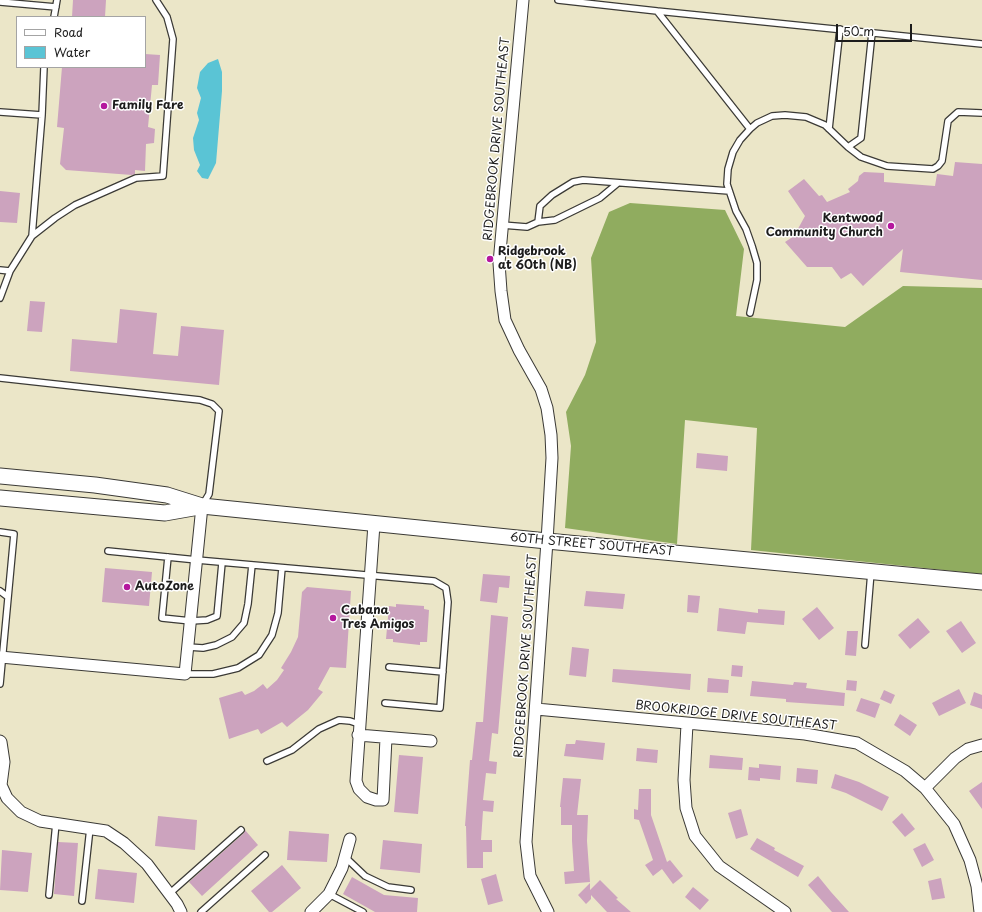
<!DOCTYPE html>
<style>
body{margin:0}
#map{position:relative;width:982px;height:912px;overflow:hidden;background:#ebe6c8;font-family:"Playpen Sans",sans-serif}
canvas{display:block}
.legend{position:absolute;left:16px;top:16px;width:130px;height:52px;box-sizing:border-box;background:#fff;border:1px solid #a4a4a4;margin:0;padding:5px 7px;list-style:none;font-size:12px;color:#1c1c1c}
.legend li{display:flex;align-items:center;gap:8px;height:20px}
.legend b{width:20px;border:1px solid #a4a4a4}
.scale{position:absolute;left:836px;top:24px;width:76px;height:18px;box-sizing:border-box;border:2px solid #1c1c1c;border-top:0;padding-left:5px;font-size:12px;line-height:14px;white-space:nowrap;color:#1c1c1c;-webkit-text-stroke:3px #fff;paint-order:stroke}
</style>
<div id="map">
<canvas width="982" height="912"></canvas>
<ul class="legend">
<li><b style="height:5px;background:#fff"></b>Road</li>
<li><b style="height:11px;background:#5ac4d5"></b>Water</li>
</ul>
<div class="scale">50 m</div>
</div>
<script>
const context = document.querySelector('canvas').getContext('2d');
context.lineJoin = 'round';
function fillPath(path, color) { context.fillStyle = color; context.fill(path, 'evenodd'); }
const toPath = rows => new Path2D(rows.map(r => 'M' + r).join(''));
function strokePath(path, color, width, dash) { context.strokeStyle = color; context.lineWidth = width; context.lineCap = dash ? 'butt' : 'round'; context.setLineDash(dash || []); context.stroke(path); }
function label(font, color, halo, rows, align = 'center') {
  context.font = font + ' "Playpen Sans",sans-serif'; context.lineWidth = 3; context.setLineDash([]); context.textBaseline = 'middle'; context.strokeStyle = halo; context.fillStyle = color; for (const [text, x, y, turn = 0] of rows) {
    context.save(); context.translate(x, y); context.rotate((+turn || 0) * Math.PI / 180); context.textAlign = isNaN(turn) ? turn : align; if (halo) context.strokeText(text, 0, 0); context.fillText(text, 0, 0); context.restore();
  }
}
fillPath(toPath([
 [630,203,725,210,744,249,736,316,845,327,903,286,982,288,982,574,751,550,757,428,685,420,677,544,565,528,571,446,566,412,585,375,596,342,591,258,609,212]
]), '#90ac5f');
fillPath(toPath([
 [218,59,222,72,222,91,216,163,208,179,202,178,197,171,200,165,194,150,193,138,199,120,197,113,201,98,197,88,200,72,208,63]
]), '#5ac4d5');
fillPath(toPath([
 [73,0,106,0,105,17,72,17],
 [145,54,160,55,158,85,152,85,148,127,155,129,154,143,146,144,145,171,135,170,135,174,132,175,66,170,60,164,64,128,57,127,62,67,145,67],
 [955,162,982,164,982,280,900,272,903,249,863,286,851,273,841,279,832,267,807,267,785,242,794,236,805,216,788,191,804,179,819,196,822,195,827,202,850,192,848,189,858,181,859,176,864,172,884,173,884,182,935,186,937,174,953,176],
 [0,191,20,193,17,223,0,222],
 [30,301,45,302,42,332,27,331],
 [120,309,157,313,153,354,178,356,181,326,224,330,219,385,70,371,72,339,117,343],
 [697,453,728,456,727,471,696,468],
 [105,568,152,572,149,606,102,602],
 [483,574,510,576,509,588,499,587,497,603,480,601],
 [307,587,351,591,346,668,330,667,318,689,323,692,308,710,287,727,282,722,261,734,258,729,229,739,219,698,242,691,245,695,254,691,263,684,267,689,277,680,284,670,281,668,291,652,298,637,302,592],
 [586,591,625,594,623,609,584,606],
 [688,595,700,596,698,613,687,612],
 [396,604,424,606,424,609,429,610,427,642,420,642,420,645,393,642,393,639,386,639,389,606,396,607],
 [817,607,834,628,819,640,802,619],
 [719,608,758,613,758,609,785,611,784,625,747,622,745,634,717,631],
 [491,615,508,617,498,734,492,733,489,761,497,762,496,774,486,773,483,800,494,801,493,812,483,811,481,840,492,840,492,852,483,852,483,868,467,868,466,826,465,826,470,760,472,760,476,722,483,722],
 [918,618,930,632,910,649,898,635],
 [961,621,976,643,962,653,946,631],
 [847,631,858,631,856,656,845,655],
 [572,647,589,649,586,677,569,675],
 [732,665,743,666,742,677,731,676],
 [613,669,691,674,690,690,612,682],
 [708,678,729,680,728,693,707,692],
 [847,680,857,681,856,691,846,690],
 [752,681,793,685,794,682,807,683,806,688,845,693,844,706,786,702,786,699,750,696],
 [959,689,966,703,939,716,932,703],
 [884,690,895,695,891,704,880,699],
 [974,692,982,695,982,709,970,705],
 [861,698,880,704,875,718,856,711],
 [900,714,917,725,910,736,894,725],
 [576,740,605,743,603,760,564,756,566,744,575,744],
 [637,748,658,750,657,763,636,761],
 [399,755,423,757,418,814,394,812],
 [710,755,743,758,742,770,709,768],
 [759,764,781,766,780,780,760,778,760,781,748,780,749,767,759,768],
 [797,768,818,770,817,784,796,782],
 [835,774,859,782,889,797,882,811,846,793,831,788],
 [563,778,581,779,577,815,588,815,587,841,590,882,565,884,564,872,574,871,572,841,572,825,561,825,561,807,560,807],
 [982,782,982,809,969,791],
 [639,789,651,789,651,815,667,862,670,860,683,876,673,884,662,869,653,876,645,865,653,860,639,820,634,819,634,809,638,810],
 [741,809,748,835,736,839,728,813],
 [902,813,915,829,905,837,892,822],
 [158,816,197,820,195,850,155,846],
 [245,830,258,845,202,896,189,882,244,833],
 [289,831,329,834,327,862,287,860],
 [757,838,775,848,774,850,804,866,798,877,750,849],
 [383,840,422,844,420,873,380,869],
 [58,842,78,843,74,896,54,894],
 [925,843,934,860,922,867,913,849],
 [2,850,32,853,28,892,0,890],
 [282,865,301,888,272,912,269,912,251,891],
 [98,869,137,873,134,903,95,899],
 [496,874,503,901,488,905,481,879],
 [818,876,831,892,849,912,832,912,808,885],
 [352,877,384,895,418,898,417,912,375,912,343,894],
 [941,878,945,898,932,900,928,881],
 [600,880,618,898,616,899,631,912,607,912,591,895,591,899,586,904,578,895,590,883,590,890],
 [693,887,709,900,700,910,685,897]
]), '#cca3be');
const lane = toPath([
 [558,0,657,11,750,129],
 [0,2,56,7],
 [657,11,982,44],
 [54,17,57,0],
 [0,112,42,115],
 [829,129,840,29],
 [848,147,861,138,872,33],
 [538,222,540,206,552,195,573,182,583,180,729,191],
 [502,225,527,227,538,222,555,220,600,198,618,183],
 [32,236,42,115,44,67],
 [0,270,10,271],
 [0,298,10,271,32,236,55,218,75,205,136,178,163,176,173,39,167,17,156,0],
 [750,313,757,280,757,263,752,246,746,229,736,211,727,184,728,169,733,152,740,140,750,129,757,123,772,116,785,115,806,117,825,125,848,147,861,157,887,166,933,169,938,166,942,161,948,121,958,112,982,113],
 [0,378,200,400,212,404,219,411,209,494,203,504],
 [0,532,14,534,0,684],
 [108,551,197,560,434,581,446,588,448,602,440,708,385,703],
 [168,557,162,618,191,621,207,620,217,616,222,563],
 [0,591,8,597],
 [865,645,871,572],
 [188,647,203,648,216,645,232,637,244,623,248,604,252,565],
 [389,667,443,672],
 [185,674,213,674,238,668,259,655,272,635,278,613,282,568],
 [267,761,292,750,319,729,339,720,350,721,359,724],
 [345,857,365,876,388,887,411,890],
 [169,894,241,830],
 [329,894,363,912],
 [49,895,56,823],
 [82,901,90,828],
 [201,912,265,855]
]);
const street = toPath([
 [523,0,499,263,501,291,505,320,519,350,541,389,547,408,551,435,552,458,547,541,526,842,530,876,548,912],
 [374,524,356,781,359,789,367,797,376,800,383,800,386,738],
 [0,657,185,674,202,506],
 [536,709,805,734,857,743,905,771,925,788,954,824,970,860,977,886,980,912],
 [687,724,684,780,686,808,695,836,719,866,785,912],
 [358,735,431,741],
 [0,741,1,742,4,762,1,785,7,798,21,812,40,821,106,831,124,843,147,864,177,904,181,912],
 [925,788,955,758,968,749,982,745],
 [311,912,329,894,342,868,350,839]
]);
const secondary = toPath([
 [0,476,95,485,167,495,202,506,547,541,982,582],
 [0,498,165,513,199,507]
]);
strokePath(lane, '#3b3a36', 8);
strokePath(street, '#3b3a36', 13);
strokePath(secondary, '#3b3a36', 17);
strokePath(lane, '#fff', 5.5);
strokePath(street, '#fff', 11);
strokePath(secondary, '#fff', 15);
for (const [x, y, r, color] of [
 [104,106,4,"#b5179e"],
 [891,226,4,"#b5179e"],
 [490,259,4,"#b5179e"],
 [127,587,4,"#b5179e"],
 [333,618,4,"#b5179e"]
]) { const dot = new Path2D(); dot.arc(x, y, r, 0, 2 * Math.PI); context.fillStyle = color; context.fill(dot); strokePath(dot, '#fff', 1.5); }
label('bold 12px', '#1c1c1c', '#fff', [
 ["Family Fare",112,106],
 ["Kentwood",883,219,"right"],
 ["Community Church",883,233,"right"],
 ["Ridgebrook",498,252],
 ["at 60th (NB)",498,266],
 ["AutoZone",135,587],
 ["Cabana",341,611],
 ["Tres Amigos",341,625]
], 'left');
label('12px', '#1c1c1c', '#fff', [
 ["RIDGEBROOK DRIVE SOUTHEAST",497,139,-85],
 ["60TH STREET SOUTHEAST",592,545,5],
 ["RIDGEBROOK DRIVE SOUTHEAST",526,656,-86],
 ["BROOKRIDGE DRIVE SOUTHEAST",736,716,6]
]);
</script>
